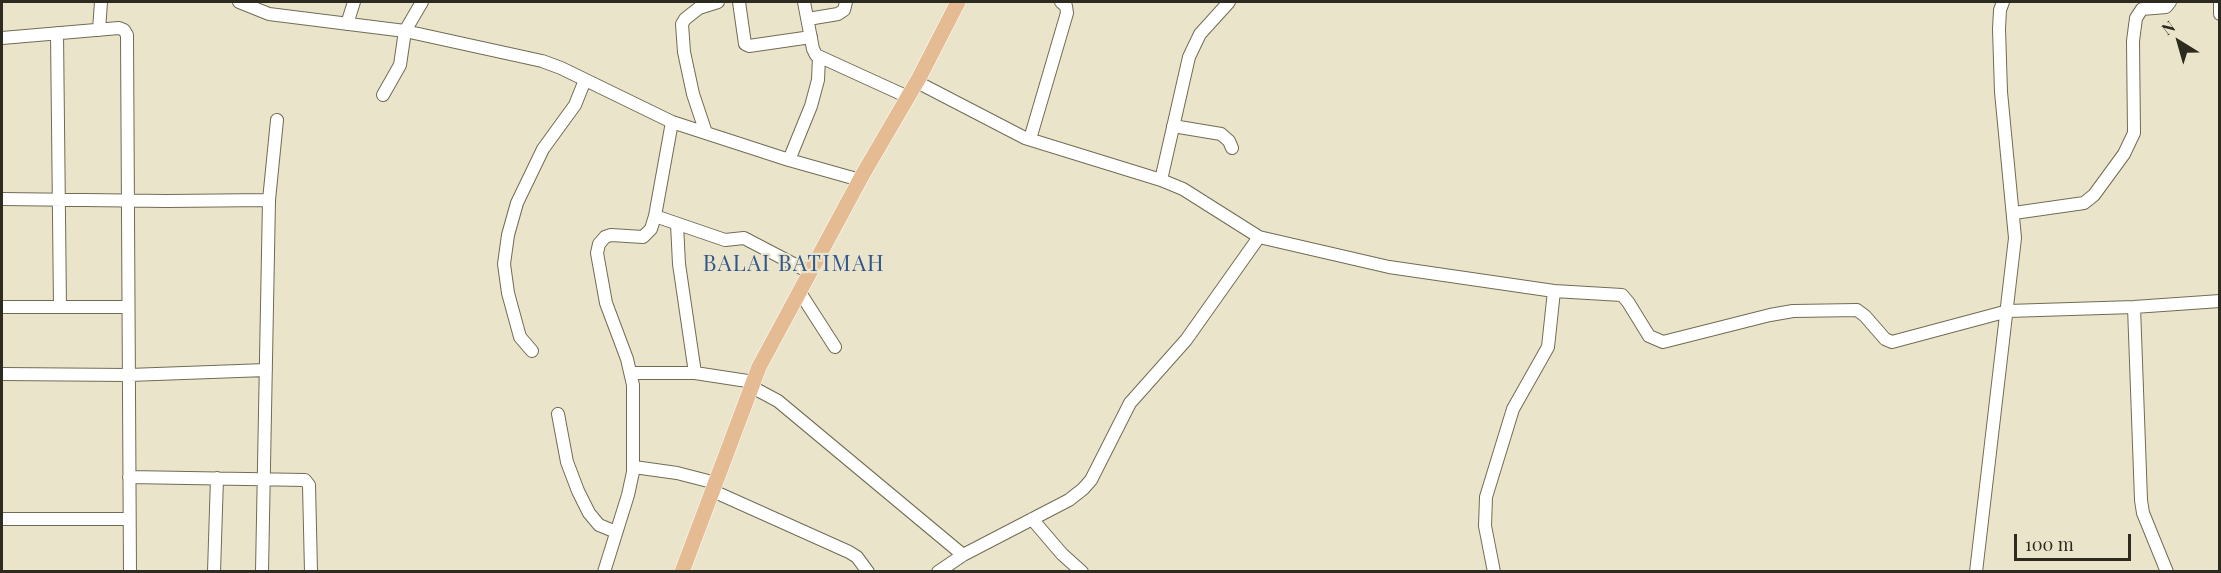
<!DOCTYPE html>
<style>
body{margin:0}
#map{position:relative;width:2221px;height:573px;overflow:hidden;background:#eae5ca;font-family:"Playfair Display",serif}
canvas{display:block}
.frame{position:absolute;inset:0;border:3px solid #2d2b20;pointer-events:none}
.north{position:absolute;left:2149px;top:12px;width:60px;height:60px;-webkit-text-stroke:4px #eae5ca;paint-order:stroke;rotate:323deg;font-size:16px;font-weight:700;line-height:24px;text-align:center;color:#2d2b20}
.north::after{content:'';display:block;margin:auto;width:21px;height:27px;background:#2d2b20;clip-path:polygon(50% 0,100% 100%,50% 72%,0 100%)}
.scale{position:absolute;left:2014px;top:534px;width:117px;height:27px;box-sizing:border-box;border:3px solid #2d2b20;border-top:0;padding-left:8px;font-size:18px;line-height:21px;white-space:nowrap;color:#2d2b20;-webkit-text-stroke:4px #eae5ca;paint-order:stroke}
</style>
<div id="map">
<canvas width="2221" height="573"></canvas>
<div class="frame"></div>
<div class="north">N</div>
<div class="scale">100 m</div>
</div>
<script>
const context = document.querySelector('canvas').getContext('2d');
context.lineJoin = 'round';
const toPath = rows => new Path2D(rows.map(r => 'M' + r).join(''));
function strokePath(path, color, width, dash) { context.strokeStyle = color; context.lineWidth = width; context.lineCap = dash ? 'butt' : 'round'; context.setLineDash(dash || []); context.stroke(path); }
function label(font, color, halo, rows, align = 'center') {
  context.font = font + ' "Playfair Display",serif'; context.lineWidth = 4.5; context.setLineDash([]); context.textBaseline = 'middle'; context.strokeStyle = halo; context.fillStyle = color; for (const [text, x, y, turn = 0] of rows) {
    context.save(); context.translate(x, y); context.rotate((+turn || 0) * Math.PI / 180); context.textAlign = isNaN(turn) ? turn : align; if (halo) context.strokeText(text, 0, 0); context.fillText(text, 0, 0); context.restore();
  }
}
const minor = toPath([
 [239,2,269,14,405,31,542,61,561,68,672,122,789,160,860,180],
 [739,2,745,44,749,46,811,37],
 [804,2,813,49,816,55,908,97],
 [2220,3,2220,14],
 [808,19,838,14,844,10,846,2],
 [347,24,354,2],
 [99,30,101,2],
 [57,33,60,307],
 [2,38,119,28,124,30,127,35,130,572],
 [917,82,1025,138,1161,180,1183,189,1259,237,1389,267,1554,291,1622,295,1628,302,1649,336,1663,342,1770,315,1793,311,1857,310,1865,316,1885,339,1892,342,2008,311,2134,307,2220,301],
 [383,95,400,65,405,31,422,2],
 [1173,126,1221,134,1229,141,1232,148],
 [706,133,693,94,684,52,682,24,685,19,699,8,718,2],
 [1030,139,1067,13,1066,6,1061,2],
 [789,160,811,106,818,80,819,57],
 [1161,180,1189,57,1200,34,1229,2],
 [2,199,166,201,269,200],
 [2014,213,2084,203,2094,195,2124,154,2134,133,2133,41,2136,18,2142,9,2166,7,2170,2],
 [655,216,725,240,744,238,809,272],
 [677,224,679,264,695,373],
 [799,291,835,347],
 [2,307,128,307],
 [2134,307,2141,500,2143,513,2167,572],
 [532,351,520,337,508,293,504,264,508,235,517,203,543,149,575,105,585,80],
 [631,373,695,373,754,382],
 [2,374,129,375,266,370],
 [752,387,778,401,963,555],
 [558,414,567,462,578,491,589,513,599,525,616,532],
 [634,467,677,473,716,483],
 [129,477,305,480,309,485,311,572],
 [713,491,849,552,857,557,868,572],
 [2,519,129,519],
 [1032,519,1062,554,1082,572],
 [214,572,217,478],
 [262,572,269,200,277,120],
 [604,572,628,495,633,472,633,385,627,359,606,303,597,253,599,244,605,237,611,235,643,237,651,229,655,216,672,122],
 [938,572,963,555,1069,500,1083,489,1091,480,1130,403,1186,340,1259,237],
 [1494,572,1485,526,1486,497,1513,409,1548,347,1554,291],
 [1976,572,2015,238,2001,92,1999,29,2000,10,2003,2]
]);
const major = toPath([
 [682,572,759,367,863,174,919,78,958,2]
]);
strokePath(minor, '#706c54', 14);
strokePath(major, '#fff', 16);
strokePath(minor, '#fff', 12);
strokePath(major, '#e5bb93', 15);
context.letterSpacing = '1.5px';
label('22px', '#32568d', '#eae5ca', [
 ["BALAI BATIMAH",794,264]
]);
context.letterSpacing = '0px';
</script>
